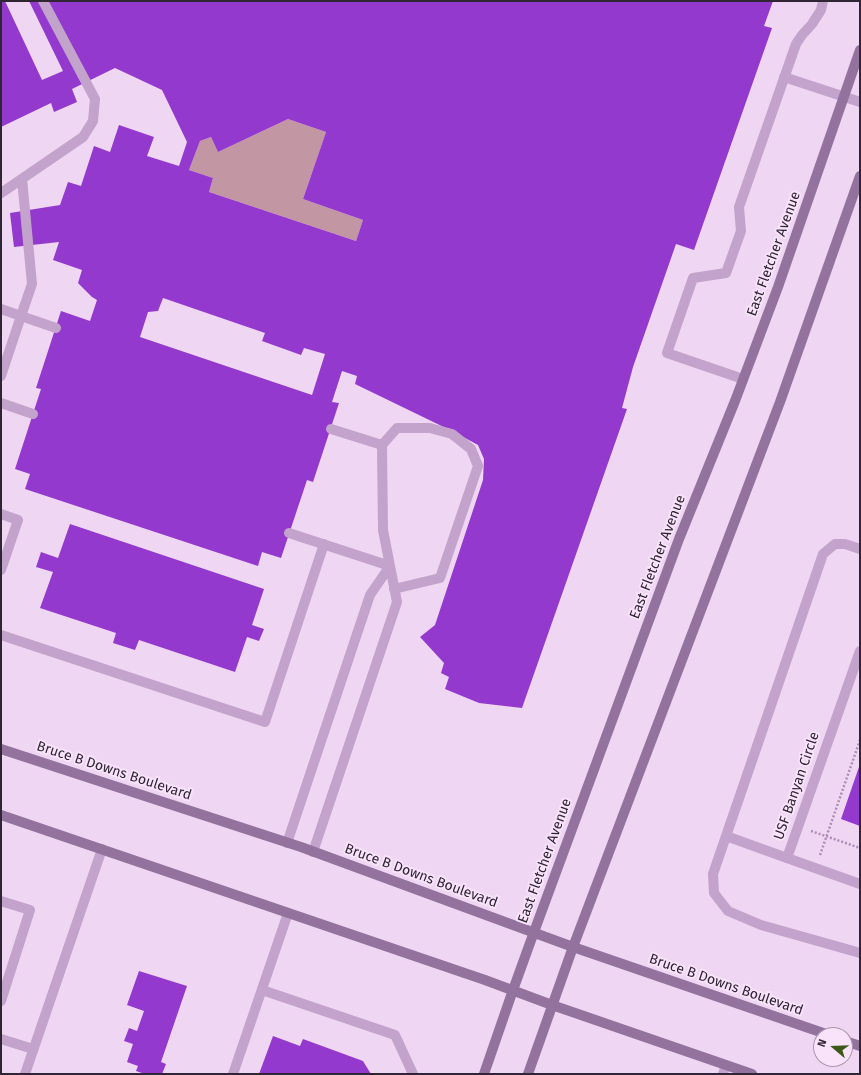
<!DOCTYPE html>
<style>
body{margin:0}
#map{position:relative;width:861px;height:1075px;overflow:hidden;background:#efd6f2;font-family:"Fira Sans",sans-serif}
canvas{display:block}
.frame{position:absolute;inset:0;border:2px solid #302535;pointer-events:none}
.north{position:absolute;left:813px;top:1027px;width:40px;height:40px;box-sizing:border-box;background:#f8e3fa;border:1px solid #a897ab;border-radius:50%;rotate:289deg;font-size:11px;font-weight:700;line-height:16px;text-align:center;color:#302535}
.north::after{content:'';display:block;margin:auto;width:14px;height:18px;background:#3d5918;clip-path:polygon(50% 0,100% 100%,50% 72%,0 100%)}
</style>
<div id="map">
<canvas width="861" height="1075"></canvas>
<div class="frame"></div>
<div class="north">N</div>
</div>
<script>
const context = document.querySelector('canvas').getContext('2d');
context.lineJoin = 'round';
function fillPath(path, color) { context.fillStyle = color; context.fill(path, 'evenodd'); }
const toPath = rows => new Path2D(rows.map(r => 'M' + r).join(''));
function strokePath(path, color, width, dash) { context.strokeStyle = color; context.lineWidth = width; context.lineCap = dash ? 'butt' : 'round'; context.setLineDash(dash || []); context.stroke(path); }
function label(font, color, halo, rows, align = 'center') {
  context.font = font + ' "Fira Sans",sans-serif'; context.lineWidth = 4; context.setLineDash([]); context.textBaseline = 'middle'; context.strokeStyle = halo; context.fillStyle = color; for (const [text, x, y, turn = 0] of rows) {
    context.save(); context.translate(x, y); context.rotate((+turn || 0) * Math.PI / 180); context.textAlign = isNaN(turn) ? turn : align; if (halo) context.strokeText(text, 0, 0); context.fillText(text, 0, 0); context.restore();
  }
}
fillPath(toPath([
 [288,119,326,132,303,199,363,220,356,241,209,192,213,178,189,170,200,141,211,137,218,152]
]), '#c296a3');
fillPath(toPath([
 [1,1,5,1,42,80,63,71,29,1,773,1,764,26,772,28,694,250,676,244,633,367,622,408,627,409,522,708,479,703,445,689,449,677,441,673,444,663,420,637,435,625,483,480,484,459,478,445,454,432,355,384,357,376,342,371,332,402,339,403,313,482,307,480,281,558,262,552,258,566,25,489,30,474,15,469,41,389,36,388,61,311,90,321,97,300,92,297,78,283,82,270,53,260,59,242,14,247,10,213,60,205,68,182,81,186,94,146,110,152,119,125,154,137,147,156,179,166,187,142,162,90,115,68,72,89,77,102,54,112,51,103,1,127],
 [288,119,326,132,303,199,363,220,356,241,209,192,213,178,189,170,200,141,211,137,218,152],
 [163,298,265,333,262,341,301,355,304,348,325,354,312,395,140,337,148,312,158,311],
 [70,524,264,589,252,625,264,629,259,641,247,637,235,672,139,640,135,650,113,643,116,633,40,608,53,572,36,567,41,552,58,558],
 [860,764,860,826,841,819],
 [139,971,187,986,161,1062,166,1064,162,1074,145,1074,136,1071,138,1066,127,1062,133,1044,124,1041,129,1028,137,1031,144,1011,127,1005],
 [273,1036,300,1046,303,1039,363,1061,371,1074,259,1074]
]), '#9339ce');
strokePath(toPath([
 [811,831,860,848],
 [820,855,860,740]
]), '#ae8cb7', 2.5, [2, 2]);
strokePath(toPath([
 [784,77,860,102],
 [22,179,32,284,21,316,56,328],
 [1,193,83,137,93,121,95,99,43,1],
 [743,379,667,353,693,278,726,273,741,231,739,207,796,44,802,35,812,24,821,10,823,1],
 [1,403,33,414],
 [382,445,397,428,430,428,452,434,471,449,478,466,440,578,394,589],
 [1,514,18,520,1,570],
 [289,533,390,566],
 [860,549,845,544,835,544,823,554,713,874,714,893,728,911,761,925,860,953],
 [1,635,265,722,324,544],
 [726,836,787,858],
 [287,843,370,595,390,566],
 [313,852,397,602,383,530,382,445,331,429],
 [1,901,30,910,1,1001],
 [262,990,395,1035,413,1074],
 [1,1039,33,1049],
 [25,1074,102,849],
 [233,1074,288,913],
 [723,1074,726,1065]
]), '#c3a2cb', 10);
strokePath(toPath([
 [1,309,21,316,1,376],
 [860,651,787,858,860,884]
]), '#c3a2cb', 10);
strokePath(toPath([
 [1,749,301,847,573,947,829,1035],
 [1,815,485,980,552,1005,752,1074],
 [845,1041,860,1046],
 [484,1074,513,990,534,932,679,539,735,401,778,287,860,50],
 [528,1074,573,947,780,402,860,176]
]), '#93739e', 10);
label('14px', '#302535', '#f8e3fa', [
 ["East Fletcher Avenue",774,254,-70],
 ["East Fletcher Avenue",658,557,-69],
 ["Bruce B Downs Boulevard",114,771,18],
 ["USF Banyan Circle",797,786,-71],
 ["East Fletcher Avenue",545,861,-70],
 ["Bruce B Downs Boulevard",421,876,20],
 ["Bruce B Downs Boulevard",726,985,19]
]);
</script>
